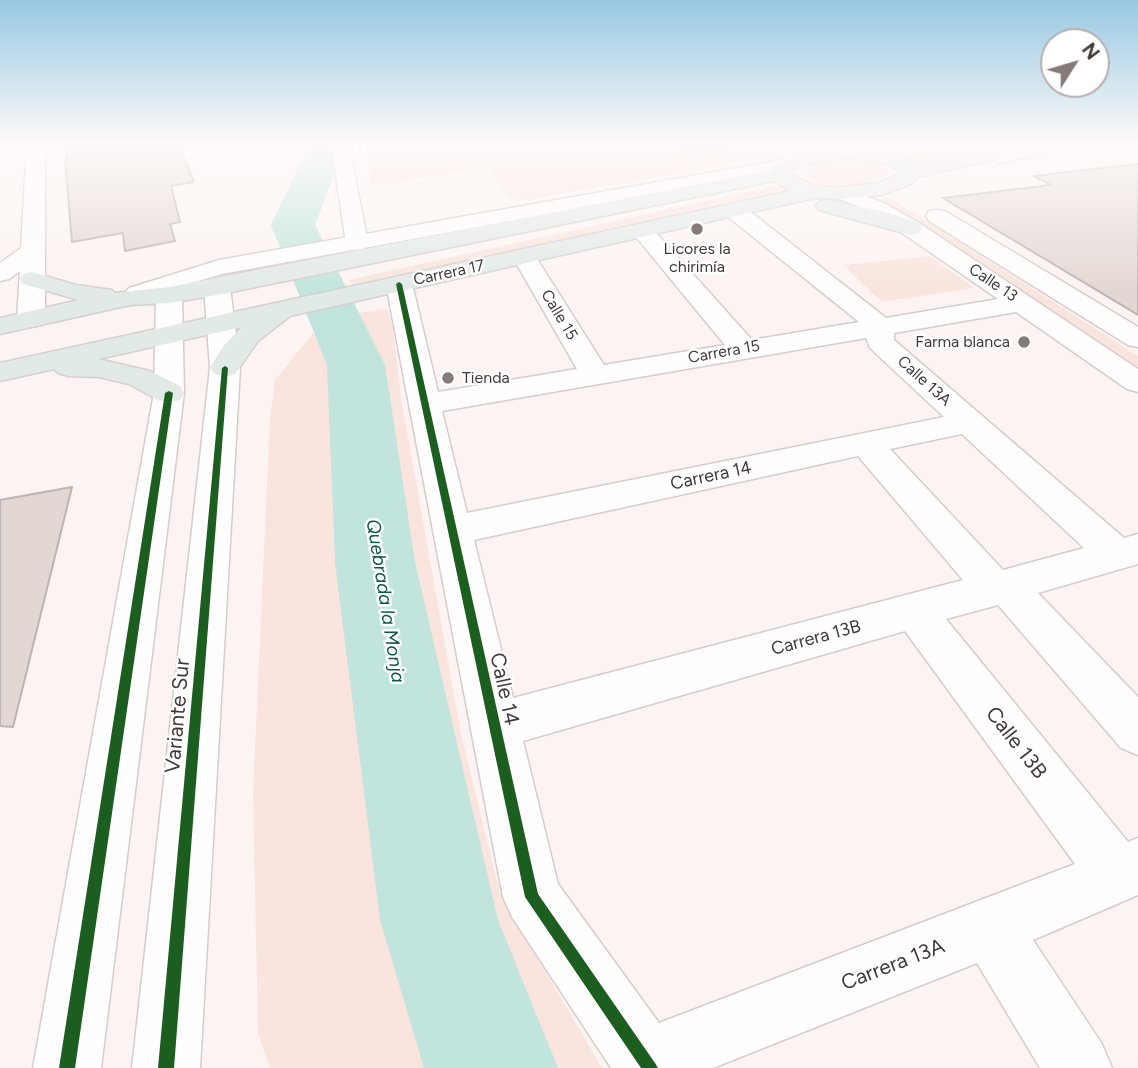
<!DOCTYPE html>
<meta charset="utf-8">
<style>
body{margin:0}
#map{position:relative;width:1138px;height:1068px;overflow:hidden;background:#fcf4f2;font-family:Figtree,sans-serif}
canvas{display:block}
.north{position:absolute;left:1040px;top:28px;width:70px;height:70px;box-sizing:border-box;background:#fff;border:2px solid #b4b0af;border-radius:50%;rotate:53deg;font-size:19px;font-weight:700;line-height:28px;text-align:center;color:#433a38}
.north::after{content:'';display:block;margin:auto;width:24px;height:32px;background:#847b79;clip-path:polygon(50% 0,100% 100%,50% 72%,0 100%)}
</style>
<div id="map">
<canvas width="1138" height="1068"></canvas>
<div class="north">N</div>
</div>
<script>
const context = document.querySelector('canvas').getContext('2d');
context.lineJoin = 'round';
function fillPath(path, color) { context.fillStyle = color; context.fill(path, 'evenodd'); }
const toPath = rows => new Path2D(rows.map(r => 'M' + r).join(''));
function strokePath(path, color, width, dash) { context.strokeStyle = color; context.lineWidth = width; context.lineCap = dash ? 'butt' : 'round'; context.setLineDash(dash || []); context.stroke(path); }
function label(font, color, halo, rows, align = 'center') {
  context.font = font + ' Figtree,sans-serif'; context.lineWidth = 5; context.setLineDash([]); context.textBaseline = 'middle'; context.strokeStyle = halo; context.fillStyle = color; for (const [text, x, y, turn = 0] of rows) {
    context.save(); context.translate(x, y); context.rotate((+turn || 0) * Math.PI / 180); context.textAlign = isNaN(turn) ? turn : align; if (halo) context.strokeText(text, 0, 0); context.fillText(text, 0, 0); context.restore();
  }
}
fillPath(toPath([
 [366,143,762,143,778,155,515,202,486,168,371,186],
 [971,143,1033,143,922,167,900,157],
 [852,160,873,162,888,168,890,171,885,177,871,182,851,185,822,184,807,177,806,173,810,168,817,164],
 [778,185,788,190,353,286,349,280],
 [890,198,1138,356,1138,373,874,200],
 [930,256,974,288,882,302,843,265],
 [387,309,392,322,401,398,461,734,500,894,602,1068,270,1068,258,1034,253,793,270,419,275,380,320,325,349,314]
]), '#f9e4de');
fillPath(toPath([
 [694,143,742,143,748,147,689,158,671,147]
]), '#c1e5dc');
fillPath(toPath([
 [310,143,346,143,315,225,385,365,415,562,498,920,558,1068,424,1068,380,920,335,562,327,365,271,225,310,143]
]), '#c1e5dc');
const building = toPath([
 [67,143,178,143,194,182,171,186,180,222,170,224,175,241,125,251,123,233,72,242,65,160,67,160,67,143],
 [1138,164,1138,315,943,198,1051,185,1034,176,1138,164],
 [72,487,13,727,0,726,0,500,72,487]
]);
fillPath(building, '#e3d7d3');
strokePath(building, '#bbb4b2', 2);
const street = toPath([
 [0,143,33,143,24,148,0,150,0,143],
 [334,143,352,143,351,156,368,243,365,248,357,250,349,248,346,243,333,156,334,143],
 [770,143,792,143,804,161,802,165,788,165,779,151,770,143],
 [811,143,834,143,849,153,846,157,834,157,811,143],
 [842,187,886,204,919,223,1138,369,1138,392,1127,389,1016,312,894,333,894,340,1124,538,1138,534,1138,564,1038,593,1138,697,1138,755,1121,748,998,605,946,619,1128,842,1138,838,1138,895,1033,940,1102,1044,1112,1068,1040,1068,977,963,713,1068,611,1068,512,917,503,897,386,284,390,279,399,276,408,279,412,284,438,392,577,369,512,256,516,251,524,249,532,251,604,365,725,345,632,232,635,227,643,225,651,227,752,340,859,322,727,216,724,211,727,206,735,205,743,206,886,318,998,299,872,212,835,197,832,193,835,189,842,187],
 [866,338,870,348,944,417,467,513,442,411,866,338],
 [962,434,1084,548,1003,570,890,449,962,434],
 [858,456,963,580,513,698,474,540,858,456],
 [905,631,1075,864,659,1023,558,884,523,741,905,631],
 [937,210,945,211,1138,327,1138,347,1128,345,929,221,926,216,929,211,937,210]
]);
const secondary = toPath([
 [27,143,45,143,45,319,41,325,31,327,21,325,17,319,20,271,9,279,0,281,0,263,21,248,27,143],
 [883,143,927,143,918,148,854,158,845,153,848,149,883,143],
 [1037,143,1071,143,1068,147,999,163,990,157,993,153,1037,143],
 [787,159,796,165,794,169,222,274,174,288,182,295,184,393,101,1068,33,1068,154,393,156,295,138,301,129,298,125,293,129,288,219,260,787,159],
 [217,279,226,282,230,287,240,368,200,1068,132,1068,210,368,204,287,208,282,217,279]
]);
const primary = toPath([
 [1018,143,1051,143,1048,147,918,177,909,185,881,195,842,199,815,198,290,316,258,341,235,374,225,377,215,374,210,368,224,345,242,327,98,359,150,371,180,386,184,393,180,400,169,402,158,400,129,384,99,377,68,376,58,373,54,369,0,381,0,363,790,191,774,181,217,295,169,303,130,305,0,334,0,318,79,300,23,284,20,279,23,274,32,272,76,285,112,290,114,293,169,287,772,170,774,165,795,155,849,148,902,156,917,166,1018,143],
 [849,158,890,165,901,172,878,183,842,187,816,186,791,175,791,171,800,166,849,158],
 [826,200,885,212,919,223,922,228,919,233,911,235,819,210,816,206,819,202,826,200]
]);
strokePath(street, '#d4cdcb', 3);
strokePath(secondary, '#d4cdcb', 3);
strokePath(primary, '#d5d0cf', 3);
fillPath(street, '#fffdfd');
fillPath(secondary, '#fffdfd');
fillPath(primary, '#e2eae8');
fillPath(toPath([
 [399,282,402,284,538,894,655,1063,658,1068,641,1068,525,897,396,284,399,282],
 [225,366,228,368,174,1068,158,1068,222,368,225,366],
 [169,391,173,393,75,1068,59,1068,165,393,169,391]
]), '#1b5e20');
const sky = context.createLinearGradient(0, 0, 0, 293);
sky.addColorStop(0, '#98c8e3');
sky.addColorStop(0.49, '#fefaf9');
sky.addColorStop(1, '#fefaf900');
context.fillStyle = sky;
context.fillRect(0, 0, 1138, 293);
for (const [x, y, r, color] of [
 [697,229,7,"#847b79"],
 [1024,342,7,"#847b79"],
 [448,378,7,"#847b79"]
]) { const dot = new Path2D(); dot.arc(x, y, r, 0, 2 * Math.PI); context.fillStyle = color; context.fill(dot); strokePath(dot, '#fff', 2.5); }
label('16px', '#433a38', '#fff', [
 ["Licores la",697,249],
 ["chirimía",697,267],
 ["Farma blanca",1010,342,"right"],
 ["Tienda",462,378,"left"]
]);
label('16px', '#433a38', '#fff', [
 ["Carrera 17",449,273,-12],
 ["Calle 13",993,283,34],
 ["Calle 15",559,315,59],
 ["Carrera 15",724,352,-10],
 ["Calle 13A",924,381,42]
]);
label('18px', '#433a38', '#fff', [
 ["Carrera 14",711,476,-12],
 ["Carrera 13B",816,638,-15]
]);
label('italic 19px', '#0e584d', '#fff', [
 ["Quebrada la Monja",385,601,81]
]);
label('21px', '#433a38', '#fff', [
 ["Calle 14",504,689,78],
 ["Variante Sur",178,716,-85],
 ["Calle 13B",1016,743,52],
 ["Carrera 13A",893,965,-21]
]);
</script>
